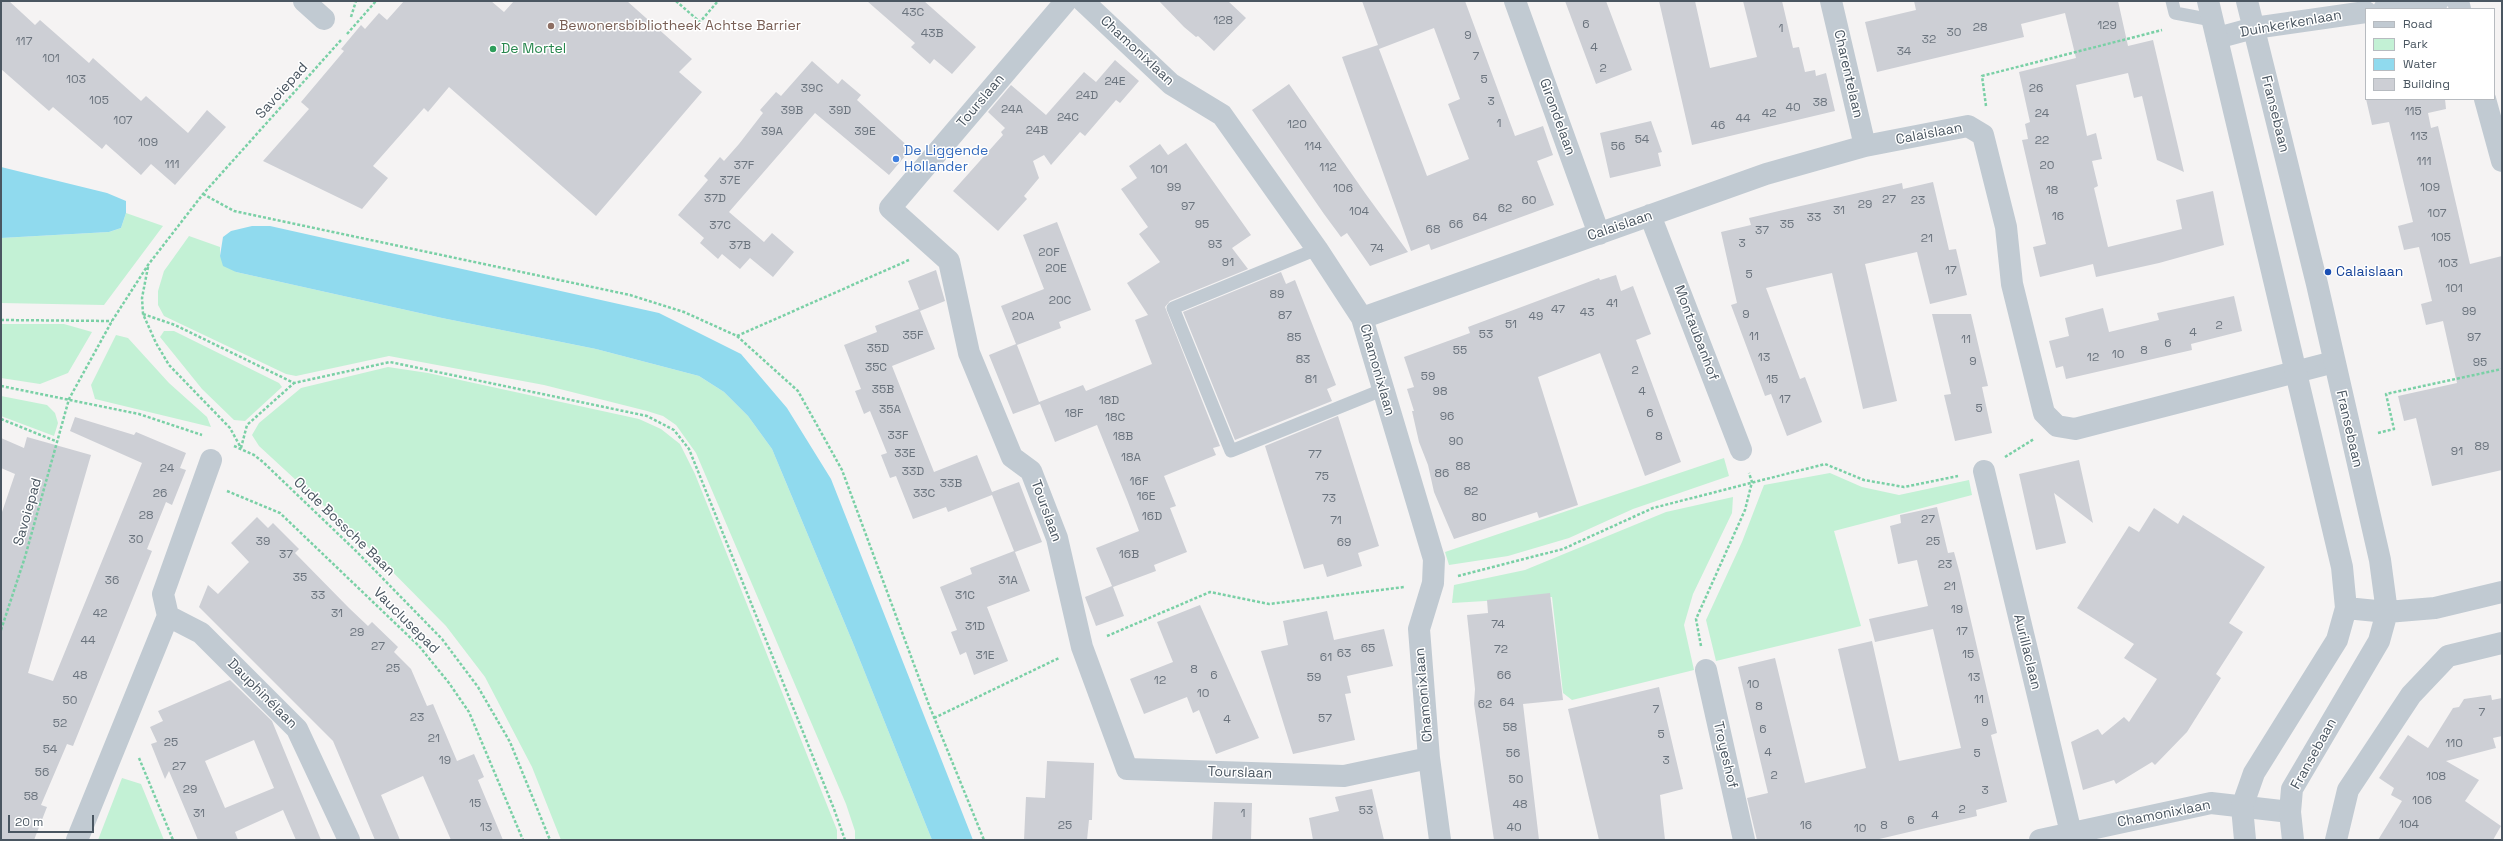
<!DOCTYPE html>
<meta charset="utf-8">
<style>
body{margin:0}
#map{position:relative;width:2503px;height:841px;overflow:hidden;background:#f5f3f3;font-family:"Space Grotesk",sans-serif}
canvas{display:block}
.frame{position:absolute;inset:0;border:2px solid #4a5661;pointer-events:none}
.legend{position:absolute;left:2365px;top:8px;width:130px;height:92px;box-sizing:border-box;background:#fff;border:1px solid #b7bbc0;margin:0;padding:5px 7px;list-style:none;font-size:12px;color:#4a5661}
.legend li{display:flex;align-items:center;gap:8px;height:20px}
.legend b{width:20px;border:1px solid #b7bbc0}
.scale{position:absolute;left:8px;top:815px;width:86px;height:18px;box-sizing:border-box;border:2px solid #4a5661;border-top:0;padding-left:5px;font-size:12px;line-height:14px;white-space:nowrap;color:#4a5661;-webkit-text-stroke:3px #fff;paint-order:stroke}
</style>
<div id="map">
<canvas width="2503" height="841"></canvas>
<div class="frame"></div>
<ul class="legend">
<li><b style="height:5px;background:#c1cad2"></b>Road</li>
<li><b style="height:11px;background:#c3f1d5"></b>Park</li>
<li><b style="height:11px;background:#90daee"></b>Water</li>
<li><b style="height:11px;background:#cdcfd5"></b>Building</li>
</ul>
<div class="scale">20 m</div>
</div>
<script>
const context = document.querySelector('canvas').getContext('2d');
context.lineJoin = 'round';
function fillPath(path, color) { context.fillStyle = color; context.fill(path, 'evenodd'); }
const toPath = rows => new Path2D(rows.map(r => 'M' + r).join(''));
function strokePath(path, color, width, dash) { context.strokeStyle = color; context.lineWidth = width; context.lineCap = dash ? 'butt' : 'round'; context.setLineDash(dash || []); context.stroke(path); }
function label(font, color, halo, rows, align = 'center') {
  context.font = font + ' "Space Grotesk",sans-serif'; context.lineWidth = 3; context.setLineDash([]); context.textBaseline = 'middle'; context.strokeStyle = halo; context.fillStyle = color; for (const [text, x, y, turn = 0] of rows) {
    context.save(); context.translate(x, y); context.rotate((+turn || 0) * Math.PI / 180); context.textAlign = isNaN(turn) ? turn : align; if (halo) context.strokeText(text, 0, 0); context.fillText(text, 0, 0); context.restore();
  }
}
fillPath(toPath([
 [126,213,163,226,104,305,1,303,1,238,109,232,121,228],
 [189,236,220,247,220,256,236,272,442,318,596,349,699,376,724,392,748,416,772,449,853,643,932,840,855,840,855,831,846,804,696,453,676,425,663,416,647,411,544,385,389,356,296,376,286,374,164,316,158,305,158,291,164,271],
 [1,324,64,324,92,332,68,373,40,384,1,378],
 [164,331,174,331,279,383,282,387,245,421,234,420,202,389,160,337],
 [116,335,128,338,169,383,207,417,211,427,95,399,91,385],
 [388,367,428,373,639,419,661,429,680,444,695,474,837,830,837,840,561,840,532,767,485,677,446,626,362,541,259,446,252,435,259,423,301,388],
 [1,396,47,405,55,413,58,423,54,436,1,416],
 [1724,458,1729,476,1633,509,1569,538,1508,556,1449,565,1445,552],
 [1830,473,1862,487,1899,495,1969,480,1972,495,1834,531,1861,626,1716,661,1706,620,1742,542,1764,485],
 [1733,497,1732,513,1693,594,1684,625,1694,670,1572,700,1563,693,1552,597,1452,603,1454,585,1525,570,1666,512],
 [122,778,141,784,164,840,98,840]
]), '#c3f1d5');
fillPath(toPath([
 [1,167,107,193,126,201,126,213,121,228,109,232,1,238],
 [252,226,270,226,659,313,741,354,787,408,831,479,973,840,932,840,853,643,772,449,748,416,724,392,699,376,596,349,442,318,236,272,223,266,220,256,223,237,231,231]
]), '#90daee');
fillPath(toPath([
 [1,1,9,1,35,25,40,20,89,63,93,58,141,101,146,96,188,133,207,110,226,127,175,185,151,164,141,175,106,144,102,149,53,107,49,111,1,69],
 [404,1,491,1,504,12,514,1,627,1,692,59,679,72,702,92,596,216,449,87,428,112,424,108,373,166,388,178,362,209,263,161,309,109,301,102,344,51,341,49,361,25,365,29,379,13,387,20],
 [867,1,924,1,976,47,952,74,934,59,930,64,911,47,915,43],
 [1159,1,1228,1,1246,18,1214,51,1198,36,1196,37,1184,27],
 [1362,1,1465,1,1515,136,1543,126,1553,155,1537,161,1554,205,1431,250,1429,244,1411,251,1342,57,1378,45],
 [1434,28,1460,99,1448,104,1469,159,1427,176,1379,49],
 [1565,1,1606,1,1632,70,1596,84],
 [1659,1,1695,1,1710,68,1757,57,1743,1,1782,1,1793,48,1799,47,1805,72,1815,70,1816,76,1826,73,1835,111,1692,145],
 [1914,1,2118,1,2128,46,2153,40,2184,172,2157,160,2142,96,2134,98,2128,73,2076,85,2087,136,2096,133,2102,159,2092,161,2098,186,2094,188,2108,247,2182,229,2176,200,2213,191,2224,245,2159,263,2096,277,2093,264,2040,277,2033,247,2046,244,2022,140,2028,139,2025,124,2030,122,2019,72,2076,58,2065,13,2021,24,2024,37,1877,72,1865,22,1916,10],
 [1115,60,1139,81,1120,103,1116,100,1085,136,1080,132,1051,165,1044,155,1033,161,1039,178,1024,196,1027,199,998,231,953,191,1003,135,1001,132,1005,128,988,112,1011,85,1046,115,1084,72,1096,82],
 [812,61,838,84,842,79,861,95,857,100,911,149,889,175,815,113,729,212,764,242,772,233,794,252,773,277,750,258,740,269,722,254,718,259,700,243,704,238,678,215,708,180,704,176,720,157,724,161,739,144,763,113,760,110,776,92,781,96],
 [1289,84,1365,193,1408,252,1370,266,1347,233,1341,237,1324,214,1252,110],
 [2366,99,2445,99,2446,109,2428,113,2431,128,2438,126,2470,264,2502,256,2502,470,2432,486,2416,418,2404,421,2398,396,2457,383,2443,321,2426,325,2421,304,2432,301,2419,247,2404,250,2398,226,2413,222,2389,122,2372,125],
 [1651,121,1662,152,1658,153,1661,166,1610,178,1600,133],
 [1186,143,1251,235,1232,248,1248,269,1170,301,1165,307,1220,446,1213,448,1216,455,1164,476,1176,506,1170,508,1187,552,1154,565,1156,571,1113,587,1124,616,1096,626,1085,597,1112,586,1096,548,1139,531,1128,502,1097,425,1055,442,1040,404,1013,414,989,355,1016,344,1001,306,1044,289,1023,235,1057,222,1091,310,1059,322,1061,328,1017,345,1039,402,1083,385,1086,391,1152,364,1135,320,1148,315,1127,283,1160,262,1139,234,1148,227,1121,189,1137,178,1129,166,1160,144,1168,155],
 [1933,182,1949,250,1956,249,1967,295,1930,304,1917,252,1865,264,1897,401,1863,409,1832,273,1766,288,1800,379,1805,377,1822,422,1787,436,1771,394,1765,396,1731,305,1737,303,1721,232,1751,225,1749,218,1779,211,1902,183,1903,189],
 [936,270,945,301,920,311,935,349,892,366,934,472,977,455,992,492,1019,482,1042,542,1015,552,1030,591,987,607,1008,661,974,675,966,652,960,655,951,632,957,630,940,587,972,574,970,568,1014,551,992,495,948,512,946,507,913,519,896,476,890,478,881,455,887,453,870,411,864,414,855,391,861,389,844,345,877,332,875,326,919,309,908,281],
 [1281,272,1286,284,1295,280,1336,385,1327,389,1332,401,1235,440,1183,312],
 [1616,275,1621,291,1633,286,1651,334,1636,340,1681,462,1645,476,1600,353,1538,377,1578,505,1539,518,1537,512,1454,539,1434,492,1428,465,1419,442,1412,411,1414,411,1407,389,1414,387,1404,357,1470,333,1468,327,1599,278,1600,280],
 [2234,296,2242,331,2191,344,2192,350,2066,379,2063,366,2056,368,2049,341,2069,336,2065,318,2103,308,2109,332,2159,320,2157,313],
 [1932,314,1971,314,1988,386,1982,387,1992,433,1955,441,1944,395,1951,394],
 [1338,416,1379,546,1358,553,1362,566,1327,577,1323,564,1304,569,1265,446],
 [75,417,134,435,136,432,186,453,180,468,186,470,172,505,166,502,147,549,152,551,73,746,67,744,41,805,47,807,34,840,1,840,1,515,15,474,1,468,1,438,24,448,27,437,91,455,28,673,53,681,142,463,70,431],
 [2079,460,2093,523,2054,493,2066,543,2036,550,2019,474],
 [1937,507,1948,553,1954,552,1960,574,1997,733,1991,735,2007,802,1976,810,1977,816,1875,840,1757,840,1747,798,1768,793,1738,667,1775,658,1805,783,1866,768,1838,649,1872,641,1899,761,1961,748,1933,629,1875,642,1869,619,1928,606,1917,560,1898,564,1890,526,1901,523,1900,515],
 [2154,508,2178,524,2183,515,2265,567,2229,623,2243,632,2216,674,2221,678,2187,732,2155,765,2152,762,2116,784,2114,780,2083,790,2071,742,2098,729,2102,735,2124,717,2129,722,2157,679,2124,658,2134,644,2077,608,2129,526,2139,532],
 [257,517,268,528,273,523,299,549,295,553,349,608,368,626,372,622,398,647,394,652,411,669,427,706,433,704,457,761,474,754,484,777,478,780,503,840,451,840,423,776,381,795,400,840,375,840,333,741,199,607,208,585,218,594,249,562,231,543],
 [1550,593,1563,700,1523,704,1539,840,1494,840,1474,704,1475,689,1467,615,1488,613,1487,600],
 [1200,605,1259,738,1216,754,1199,710,1193,713,1187,697,1144,714,1130,679,1173,662,1157,622],
 [1327,611,1334,640,1384,629,1393,666,1347,676,1351,693,1345,694,1355,740,1293,754,1261,651,1288,645,1283,621],
 [230,680,272,721,321,840,296,840,283,810,235,832,238,840,198,840,169,771,165,779,151,744,157,742,150,727,163,721,158,711],
 [254,740,274,788,225,808,205,761],
 [1659,687,1683,789,1660,795,1665,840,1599,840,1568,709],
 [2491,695,2492,700,2502,698,2502,736,2493,738,2496,748,2446,761,2479,780,2465,801,2501,826,2493,840,2378,840,2402,801,2391,795,2394,788,2379,778,2408,735,2428,748,2453,708,2459,707,2464,699],
 [1047,761,1094,763,1092,820,1089,820,1087,840,1024,840,1026,797,1045,798],
 [1372,789,1384,840,1313,840,1309,818,1339,811,1335,797],
 [1214,802,1252,803,1251,840,1212,840]
]), '#cdcfd5');
strokePath(toPath([
 [676,1,700,22,718,1],
 [351,17,356,1],
 [347,34,376,1],
 [1986,106,1982,76,2162,30],
 [203,194,234,211,630,295,684,312,737,336,798,391,842,470,929,705,984,840],
 [148,267,142,298,143,314,156,343,169,365,230,428,241,448],
 [143,314,175,325,294,383,390,362,647,416,674,430,689,449,834,809,845,840],
 [1,320,112,321],
 [737,336,909,260],
 [1,386,139,414,202,435],
 [1,419,58,442],
 [2378,433,2394,429,2386,394,2502,369],
 [234,446,254,455,263,462,356,551,442,639,478,687,510,742,550,840],
 [241,448,247,425,294,383],
 [2005,457,2034,439],
 [227,491,280,513,419,646,449,683,469,712,523,840],
 [1458,576,1563,549,1653,508,1825,464,1864,480,1904,487,1958,476],
 [1,630,25,557,69,399,112,321,148,265,203,194,341,40],
 [1107,636,1210,592,1269,604,1404,587],
 [1701,646,1696,619,1745,510,1752,482,1749,473],
 [934,718,1059,658],
 [139,758,173,840]
]), '#7ad0a6', 2.5, [3, 2]);
strokePath(toPath([
 [2172,1,2175,13,2212,20],
 [1317,249,1173,308,1231,451,1382,390]
]), '#c1cad2', 13);
strokePath(toPath([
 [304,1,324,19],
 [1066,1,890,208,949,261,969,353,1012,457,1031,471,1057,538,1082,647,1127,769,1344,776,1429,758],
 [1083,1,1171,84,1222,115,1317,249,1362,318,1434,559,1433,583,1419,629,1429,758,1440,840],
 [1515,1,1599,234],
 [1831,1,1865,146],
 [2458,1,2460,9],
 [2384,9,2438,1],
 [2217,38,2254,28,2366,12],
 [2485,99,2502,161],
 [1650,215,1741,450],
 [1362,318,1766,174,1865,146,1968,126,1983,135,2006,227,2012,284,2044,413,2057,426,2075,429,2334,362],
 [1984,471,2071,833],
 [168,616,201,633,297,729,349,840],
 [1706,670,1744,840],
 [77,840,168,616,163,594,211,460],
 [2040,840,2211,803,2290,812],
 [2336,840,2348,790,2411,695,2448,656,2502,643]
]), '#c1cad2', 22);
strokePath(toPath([
 [2208,1,2342,567,2346,608,2337,640,2254,773,2242,807,2245,840],
 [2247,1,2317,284,2380,560,2387,612,2379,641,2292,789,2290,812,2293,840],
 [2346,608,2387,612,2435,608,2502,592]
]), '#c1cad2', 22);
for (const [x, y, r, color] of [
 [551,26,4,"#8d6e63"],
 [493,49,4,"#2e9e5b"],
 [896,159,4,"#3f7fe0"],
 [2328,272,4,"#1a4fb4"]
]) { const dot = new Path2D(); dot.arc(x, y, r, 0, 2 * Math.PI); context.fillStyle = color; context.fill(dot); strokePath(dot, '#fff', 1.5); }
label('12px', '#6b747e', null, [
 ["43C",913,13],
 ["128",1223,21],
 ["6",1586,25],
 ["129",2107,26],
 ["28",1980,28],
 ["1",1781,29],
 ["30",1954,33],
 ["43B",932,34],
 ["9",1468,36],
 ["32",1929,40],
 ["117",24,42],
 ["4",1594,48],
 ["34",1904,52],
 ["7",1476,57],
 ["101",51,59],
 ["2",1603,69],
 ["103",76,80],
 ["5",1484,80],
 ["24E",1115,82],
 ["39C",812,89],
 ["26",2036,89],
 ["24D",1087,96],
 ["105",99,101],
 ["3",1491,102],
 ["38",1820,103],
 ["40",1793,108],
 ["24A",1012,110],
 ["39B",792,111],
 ["39D",840,111],
 ["115",2413,112],
 ["42",1769,114],
 ["24",2042,114],
 ["24C",1068,118],
 ["44",1743,119],
 ["107",123,121],
 ["1",1499,124],
 ["120",1297,125],
 ["46",1718,126],
 ["24B",1037,131],
 ["39A",772,132],
 ["39E",865,132],
 ["113",2419,137],
 ["54",1642,140],
 ["22",2042,141],
 ["109",148,143],
 ["114",1313,147],
 ["56",1618,147],
 ["111",2424,162],
 ["111",172,165],
 ["37F",744,166],
 ["20",2047,166],
 ["112",1328,168],
 ["101",1159,170],
 ["37E",730,181],
 ["99",1174,188],
 ["109",2430,188],
 ["106",1343,189],
 ["18",2052,191],
 ["37D",715,199],
 ["27",1889,200],
 ["60",1529,201],
 ["23",1918,201],
 ["29",1865,205],
 ["97",1188,207],
 ["62",1505,209],
 ["31",1839,211],
 ["104",1359,212],
 ["107",2437,214],
 ["16",2058,217],
 ["64",1480,218],
 ["33",1814,218],
 ["95",1202,225],
 ["66",1456,225],
 ["35",1787,225],
 ["37C",720,226],
 ["68",1433,230],
 ["37",1762,231],
 ["105",2441,238],
 ["21",1927,239],
 ["3",1742,244],
 ["93",1215,245],
 ["37B",740,246],
 ["74",1377,249],
 ["20F",1049,253],
 ["91",1228,263],
 ["103",2448,264],
 ["20E",1056,269],
 ["17",1951,271],
 ["5",1749,275],
 ["101",2454,289],
 ["89",1277,295],
 ["20C",1060,301],
 ["41",1612,304],
 ["47",1558,310],
 ["99",2469,312],
 ["43",1587,313],
 ["9",1746,315],
 ["87",1285,316],
 ["20A",1023,317],
 ["49",1536,317],
 ["51",1511,325],
 ["2",2219,326],
 ["4",2193,333],
 ["53",1486,335],
 ["35F",913,336],
 ["11",1754,337],
 ["85",1294,338],
 ["97",2474,338],
 ["11",1966,340],
 ["6",2168,344],
 ["35D",878,349],
 ["55",1460,351],
 ["8",2144,351],
 ["10",2118,355],
 ["13",1764,358],
 ["12",2093,358],
 ["83",1303,360],
 ["9",1973,362],
 ["95",2480,363],
 ["35C",876,368],
 ["2",1635,371],
 ["59",1428,377],
 ["81",1311,380],
 ["15",1772,380],
 ["35B",883,390],
 ["98",1440,392],
 ["4",1642,392],
 ["17",1785,400],
 ["18D",1109,401],
 ["5",1979,409],
 ["35A",890,410],
 ["18F",1074,414],
 ["6",1650,414],
 ["96",1447,417],
 ["18C",1115,418],
 ["33F",898,436],
 ["18B",1123,437],
 ["8",1659,437],
 ["90",1456,442],
 ["89",2482,447],
 ["91",2457,452],
 ["33E",905,454],
 ["77",1315,455],
 ["18A",1131,458],
 ["88",1463,467],
 ["24",167,469],
 ["33D",913,472],
 ["86",1442,474],
 ["75",1322,477],
 ["16F",1139,482],
 ["33B",951,484],
 ["82",1471,492],
 ["26",160,494],
 ["33C",924,494],
 ["16E",1146,497],
 ["73",1329,499],
 ["28",146,516],
 ["16D",1152,517],
 ["80",1479,518],
 ["27",1928,520],
 ["71",1336,521],
 ["30",136,540],
 ["39",263,542],
 ["25",1933,542],
 ["69",1344,543],
 ["37",286,555],
 ["16B",1129,555],
 ["23",1945,565],
 ["35",300,578],
 ["36",112,581],
 ["31A",1008,581],
 ["21",1950,587],
 ["33",318,596],
 ["31C",965,596],
 ["19",1957,610],
 ["42",100,614],
 ["31",337,614],
 ["74",1498,625],
 ["31D",975,627],
 ["17",1962,632],
 ["29",357,633],
 ["44",88,641],
 ["27",378,647],
 ["65",1368,649],
 ["72",1501,650],
 ["63",1344,654],
 ["15",1968,655],
 ["31E",985,656],
 ["61",1326,658],
 ["25",393,669],
 ["8",1194,670],
 ["48",80,676],
 ["6",1214,676],
 ["66",1504,676],
 ["59",1314,678],
 ["13",1974,678],
 ["12",1160,681],
 ["10",1753,685],
 ["10",1203,694],
 ["11",1979,700],
 ["50",70,701],
 ["64",1507,703],
 ["62",1485,705],
 ["8",1759,707],
 ["7",1656,710],
 ["7",2482,713],
 ["23",417,718],
 ["57",1325,719],
 ["4",1227,720],
 ["9",1985,723],
 ["52",60,724],
 ["58",1510,728],
 ["6",1763,730],
 ["5",1661,735],
 ["21",434,739],
 ["25",171,743],
 ["110",2454,744],
 ["54",50,750],
 ["4",1768,753],
 ["56",1513,754],
 ["5",1977,754],
 ["19",445,761],
 ["3",1666,761],
 ["27",179,767],
 ["56",42,773],
 ["2",1774,776],
 ["108",2436,777],
 ["50",1516,780],
 ["29",190,790],
 ["3",1985,791],
 ["58",31,797],
 ["106",2422,801],
 ["15",475,804],
 ["48",1520,805],
 ["2",1962,810],
 ["53",1366,811],
 ["31",199,814],
 ["1",1243,814],
 ["4",1935,816],
 ["6",1911,821],
 ["104",2409,825],
 ["25",1065,826],
 ["16",1806,826],
 ["8",1884,826],
 ["13",486,828],
 ["40",1514,828],
 ["10",1860,829]
]);
label('14px', '#4a5661', '#fff', [
 ["Duinkerkenlaan",2291,24,-10],
 ["Chamonixlaan",1137,51,43],
 ["Charentelaan",1848,74,77],
 ["Savoiepad",282,91,-48],
 ["Tourslaan",981,101,-50],
 ["Fransebaan",2275,114,76],
 ["Girondelaan",1557,117,70],
 ["Calaislaan",1929,134,-11],
 ["Calaislaan",1620,226,-19],
 ["Montaubanhof",1696,333,69],
 ["Chamonixlaan",1377,370,74],
 ["Fransebaan",2349,429,77],
 ["Tourslaan",1046,511,70],
 ["Savoiepad",28,512,-74],
 ["Oude Bossche Baan",344,527,44],
 ["Vauclusepad",406,621,45],
 ["Aurillaclaan",2027,652,76],
 ["Dauphinélaan",262,694,45],
 ["Chamonixlaan",1424,695,-95],
 ["Fransebaan",2314,754,-61],
 ["Troyeshof",1725,755,77],
 ["Tourslaan",1240,773,2],
 ["Chamonixlaan",2164,814,-11]
]);
label('14px', '#785e54', '#fff', [
 ["Bewonersbibliotheek Achtse Barrier",559,26]
], 'left');
label('14px', '#27864d', '#fff', [
 ["De Mortel",501,49]
], 'left');
label('14px', '#366cbe', '#fff', [
 ["De Liggende",904,151],
 ["Hollander",904,167]
], 'left');
label('14px', '#164399', '#fff', [
 ["Calaislaan",2336,272]
], 'left');
</script>
